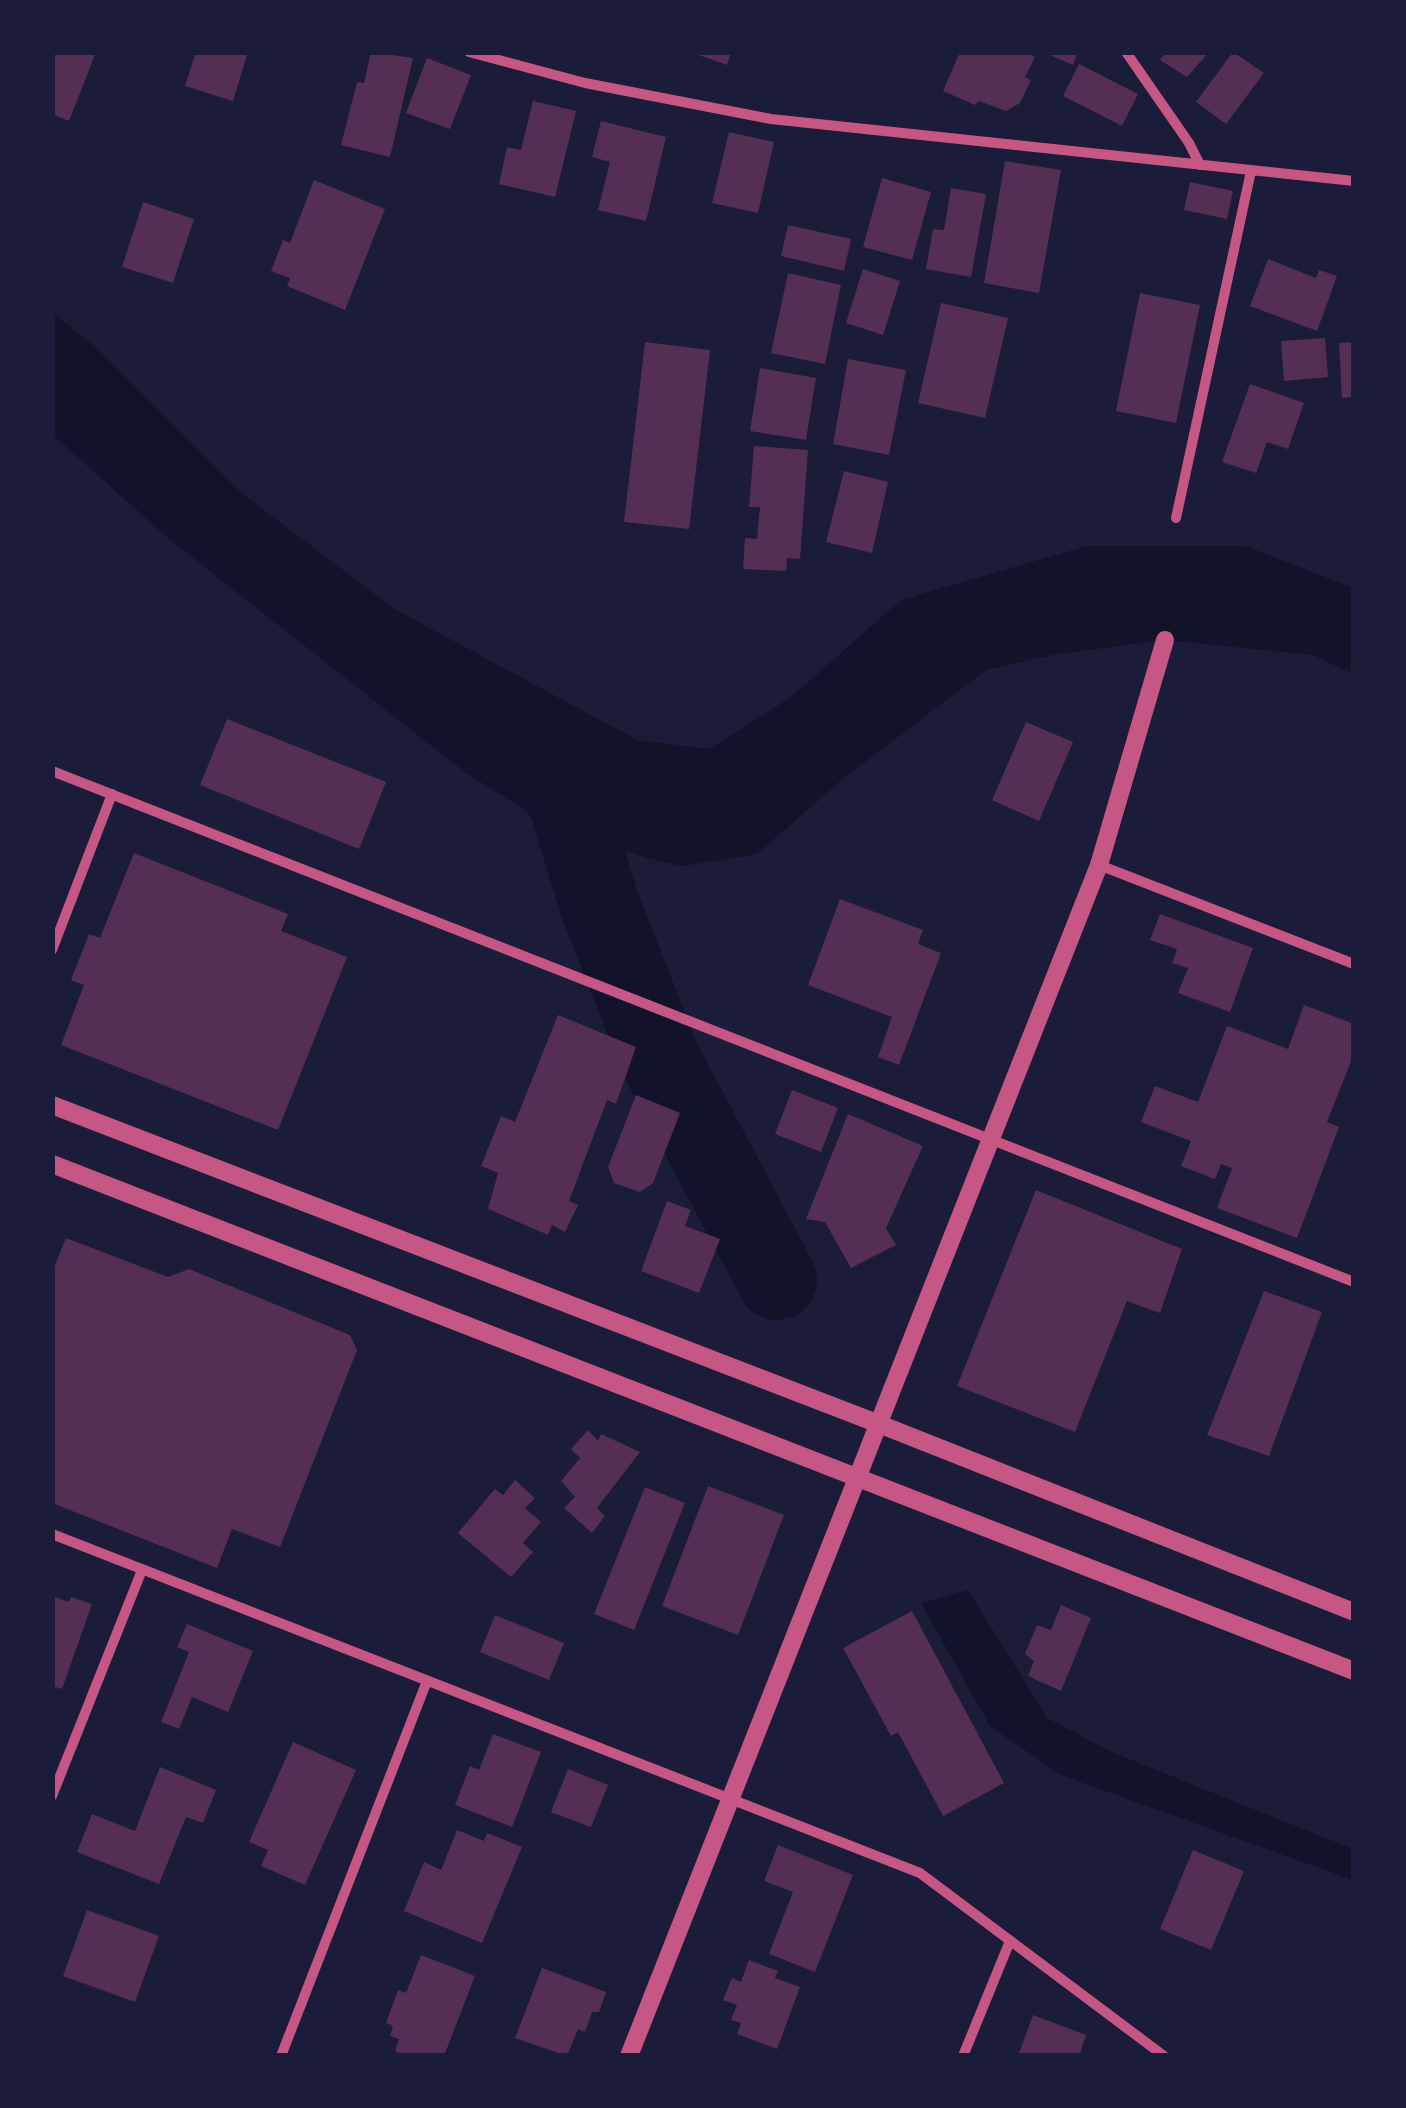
<!DOCTYPE html>
<style>
body{margin:0}
#map{position:relative;width:1406px;height:2108px;overflow:hidden;background:#1b1b3a;font-family:"Public Sans",sans-serif}
canvas{display:block}
.frame{position:absolute;inset:0;border:55px solid #1b1b3a;pointer-events:none}
</style>
<div id="map">
<canvas width="1406" height="2108"></canvas>
<div class="frame"></div>
</div>
<script>
const context = document.querySelector('canvas').getContext('2d');
context.lineJoin = 'round';
function fillPath(path, color) { context.fillStyle = color; context.fill(path, 'evenodd'); }
const toPath = rows => new Path2D(rows.map(r => 'M' + r).join(''));
function strokePath(path, color, width, dash) { context.strokeStyle = color; context.lineWidth = width; context.lineCap = dash ? 'butt' : 'round'; context.setLineDash(dash || []); context.stroke(path); }
fillPath(toPath([
 [53,313,95,347,240,492,396,610,637,740,709,749,790,698,901,600,1087,546,1245,546,1353,588,1353,674,1313,655,1165,640,1057,654,986,670,846,776,757,854,682,866,644,857,553,827,466,773,168,538,53,435],
 [968,1590,1047,1718,1114,1753,1353,1849,1353,1880,1061,1775,990,1726,921,1603]
]), '#12122b');
strokePath(toPath([
 [522,744,567,798,599,903,660,1059,777,1280]
]), '#12122b', 80);
fillPath(toPath([
 [52,52,96,52,69,121,52,114],
 [196,52,248,52,233,101,185,86],
 [371,52,413,58,390,157,341,145,357,82,364,83],
 [690,52,731,52,727,65],
 [960,52,1006,55,1025,52,1035,57,1025,77,1031,80,1020,103,1006,111,979,101,975,105,943,91],
 [1043,52,1078,52,1073,65],
 [1166,52,1209,52,1187,77,1160,60],
 [1233,52,1264,73,1226,124,1196,102],
 [427,58,471,75,450,129,406,113],
 [1079,64,1138,94,1122,126,1063,96],
 [533,101,576,111,555,197,499,184,507,147,521,150],
 [601,121,666,137,646,221,598,210,610,162,592,157],
 [729,132,774,142,758,213,712,203],
 [1005,161,1061,170,1039,293,984,283],
 [882,178,931,192,912,260,863,247],
 [314,180,385,209,345,310,287,286,290,278,271,271,283,240,290,243],
 [1190,182,1233,191,1227,219,1184,210],
 [951,188,986,194,971,277,926,269,933,229,944,230],
 [143,202,194,219,173,283,122,267],
 [788,225,851,239,844,271,781,256],
 [1268,259,1316,278,1319,270,1337,276,1317,331,1250,306],
 [863,269,900,281,883,335,846,323],
 [788,273,841,285,825,364,771,353],
 [1140,293,1200,305,1176,423,1116,411],
 [941,303,1008,318,985,418,918,403],
 [1325,338,1328,377,1284,381,1281,341],
 [645,342,710,350,689,529,624,522],
 [1354,342,1354,397,1342,398,1339,343],
 [848,359,906,370,889,455,833,444],
 [760,368,816,378,806,440,750,431],
 [1250,384,1304,403,1288,449,1267,442,1256,473,1222,462],
 [754,446,808,450,800,559,787,558,786,571,743,569,745,538,757,539,760,507,749,507],
 [844,471,888,482,872,553,826,542],
 [227,719,386,782,359,849,200,785],
 [1026,722,1073,742,1039,821,992,800],
 [134,853,288,914,281,931,347,957,278,1130,61,1045,84,985,71,980,89,934,100,938],
 [840,899,923,930,918,944,941,953,899,1065,878,1057,892,1017,808,985],
 [1160,914,1253,948,1230,1012,1178,993,1188,968,1172,963,1177,949,1150,940],
 [1304,1005,1354,1024,1354,1054,1327,1122,1339,1127,1297,1238,1217,1208,1232,1168,1221,1164,1215,1179,1181,1166,1191,1141,1141,1122,1155,1086,1198,1102,1227,1026,1288,1049],
 [558,1015,636,1047,616,1104,607,1100,569,1201,578,1205,565,1232,552,1225,548,1235,488,1209,498,1173,481,1166,501,1116,515,1122],
 [792,1090,838,1108,821,1152,775,1134],
 [636,1095,680,1113,653,1183,640,1192,614,1183,608,1167],
 [848,1114,923,1146,886,1228,896,1245,851,1268,825,1222,806,1219],
 [1036,1190,1182,1249,1160,1313,1127,1301,1075,1432,957,1386],
 [667,1201,691,1210,685,1226,720,1239,699,1293,641,1271],
 [66,1238,168,1277,189,1269,350,1335,357,1350,280,1547,232,1529,217,1568,52,1503,52,1272],
 [1264,1291,1322,1312,1269,1456,1207,1435],
 [588,1430,598,1441,601,1434,640,1452,597,1508,605,1516,592,1533,564,1508,575,1497,561,1481,580,1458,571,1449],
 [515,1480,535,1498,525,1508,541,1522,523,1543,533,1552,511,1577,458,1533,495,1489,503,1495],
 [708,1486,784,1515,738,1635,662,1606],
 [645,1487,685,1503,634,1630,594,1614],
 [52,1596,69,1602,71,1597,92,1604,62,1689,52,1686],
 [1061,1605,1091,1618,1061,1691,1028,1676,1034,1661,1025,1654,1037,1625,1051,1630],
 [912,1611,1004,1783,943,1816,898,1732,891,1736,843,1648],
 [495,1615,564,1643,549,1680,480,1652],
 [187,1624,253,1651,228,1712,192,1697,179,1729,161,1722,189,1652,177,1647],
 [493,1734,541,1752,512,1827,455,1805,470,1766,479,1770],
 [293,1742,356,1770,305,1885,261,1866,268,1850,249,1842],
 [160,1767,216,1790,203,1823,186,1817,159,1884,77,1852,92,1814,135,1831],
 [568,1769,608,1785,591,1827,551,1812],
 [457,1830,484,1841,487,1833,522,1847,482,1943,404,1911,424,1862,441,1870],
 [778,1845,853,1875,815,1972,769,1954,793,1892,764,1881],
 [1193,1850,1244,1871,1211,1950,1160,1929],
 [87,1910,159,1936,135,2002,63,1976],
 [421,1955,475,1976,444,2056,407,2056,395,2051,399,2039,390,2036,393,2026,386,2023,398,1990,406,1993],
 [749,1960,778,1971,775,1978,800,1987,777,2049,737,2034,741,2023,731,2020,737,2005,723,2000,732,1978,741,1982],
 [542,1968,606,1992,599,2012,592,2012,585,2032,578,2029,567,2056,515,2038],
 [1033,2015,1086,2035,1079,2056,1018,2056]
]), '#542f53');
strokePath(toPath([
 [469,52,585,83,771,119,1354,181],
 [1126,52,1189,143,1200,165],
 [1176,518,1251,171],
 [52,771,1354,1282],
 [1099,865,1354,964],
 [52,950,112,794],
 [52,1534,920,1873,1164,2056],
 [52,1796,142,1570],
 [281,2056,427,1681],
 [963,2056,1010,1941]
]), '#c65784', 10);
strokePath(toPath([
 [52,1105,879,1424,1354,1612],
 [52,1164,1354,1671],
 [629,2056,1099,865,1165,640]
]), '#c65784', 18);
</script>
